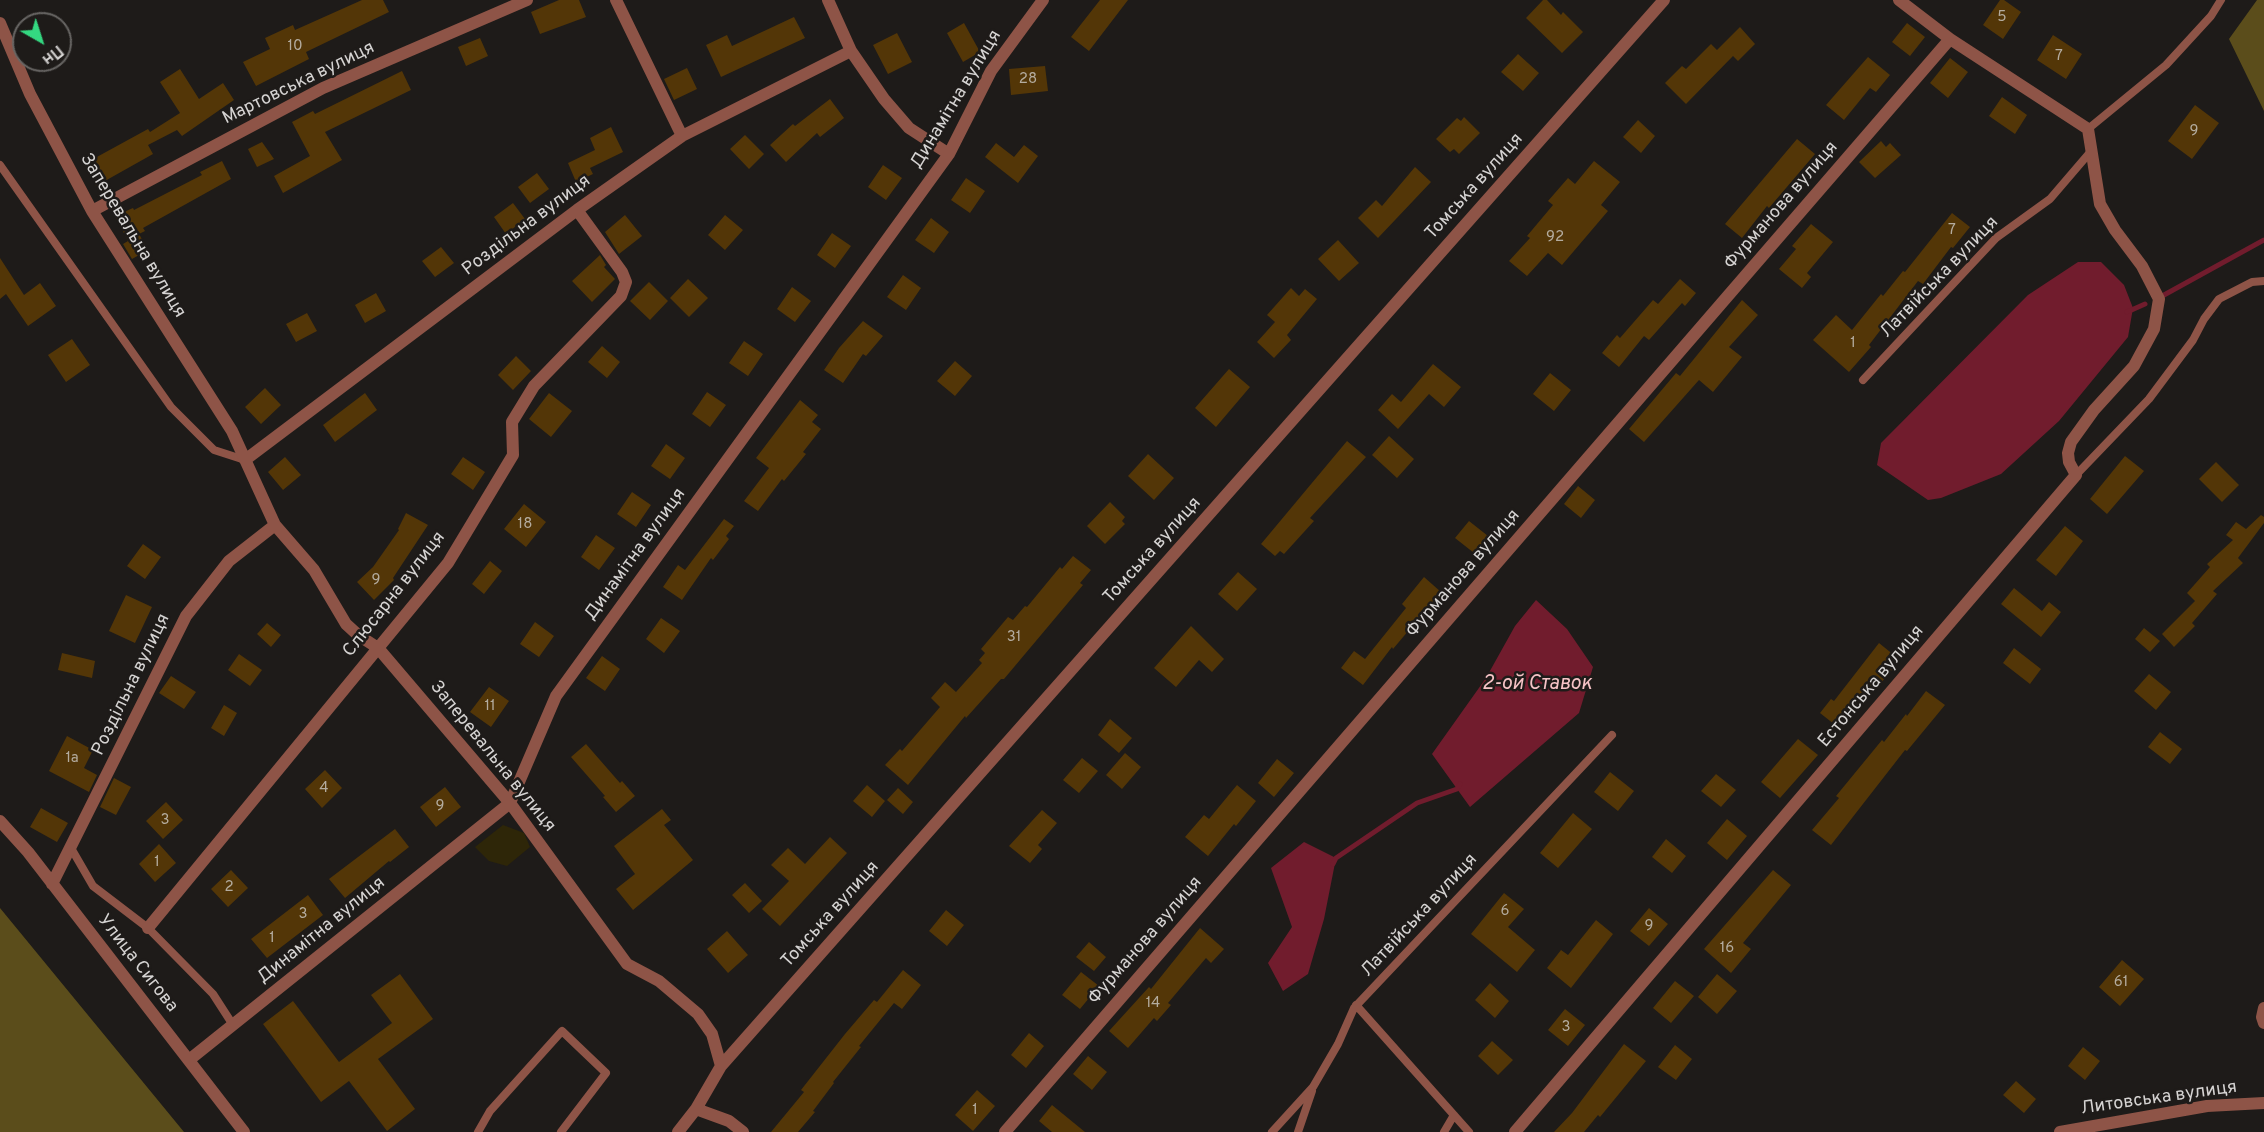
<!DOCTYPE html>
<meta charset="utf-8">
<style>
body{margin:0}
#map{position:relative;width:2264px;height:1132px;overflow:hidden;background:#1e1b19;font-family:Overpass,sans-serif}
canvas{display:block}
.north{position:absolute;left:12px;top:12px;width:60px;height:60px;box-sizing:border-box;background:#1e1b19;border:2px solid #676563;border-radius:50%;rotate:141deg;font-size:16px;font-weight:700;line-height:24px;text-align:center;color:#d5d3d2}
.north::after{content:'';display:block;margin:auto;width:21px;height:27px;background:#34d881;clip-path:polygon(50% 0,100% 100%,50% 72%,0 100%)}
</style>
<div id="map">
<canvas width="2264" height="1132"></canvas>
<div class="north">Пн</div>
</div>
<script>
const context = document.querySelector('canvas').getContext('2d');
context.lineJoin = 'round';
function fillPath(path, color) { context.fillStyle = color; context.fill(path, 'evenodd'); }
const toPath = rows => new Path2D(rows.map(r => 'M' + r).join(''));
function strokePath(path, color, width, dash) { context.strokeStyle = color; context.lineWidth = width; context.lineCap = dash ? 'butt' : 'round'; context.setLineDash(dash || []); context.stroke(path); }
function label(font, color, halo, rows, align = 'center') {
  context.font = font + ' Overpass,sans-serif'; context.lineWidth = 5; context.setLineDash([]); context.textBaseline = 'middle'; context.strokeStyle = halo; context.fillStyle = color; for (const [text, x, y, turn = 0] of rows) {
    context.save(); context.translate(x, y); context.rotate((+turn || 0) * Math.PI / 180); context.textAlign = isNaN(turn) ? turn : align; if (halo) context.strokeText(text, 0, 0); context.fillText(text, 0, 0); context.restore();
  }
}
fillPath(toPath([
 [503,825,524,833,530,847,507,866,489,861,475,847]
]), '#2e2608');
fillPath(toPath([
 [2257,0,2264,0,2264,111,2229,39],
 [0,908,184,1132,0,1132]
]), '#5b4d1b');
fillPath(toPath([
 [2078,262,2101,262,2124,285,2133,308,2128,337,2059,421,2001,474,1941,498,1928,500,1877,465,1881,443,2028,295],
 [1536,600,1567,629,1593,667,1579,713,1470,807,1432,754,1486,678,1515,626],
 [1304,842,1336,858,1324,919,1308,974,1283,991,1268,963,1292,927,1271,868]
]), '#711c2d');
strokePath(toPath([
 [2164,295,2264,240],
 [2127,312,2145,304],
 [1333,864,1336,858,1417,803,1457,789,1460,784]
]), '#711c2d', 5);
fillPath(toPath([
 [362,0,383,0,389,12,306,52,309,59,256,86,243,62,270,49,265,38,293,25,295,30],
 [559,0,579,0,586,17,540,34,531,12],
 [1100,0,1128,0,1089,51,1071,37],
 [1543,0,1547,0,1561,15,1563,12,1583,32,1562,53,1526,18],
 [2000,0,2004,0,2021,12,2003,39,1983,25],
 [794,17,805,38,721,77,706,45,727,35,732,46],
 [964,23,980,52,963,62,947,33],
 [1907,23,1925,37,1910,56,1892,42],
 [1740,27,1755,44,1738,61,1733,56,1686,104,1665,83,1682,66,1686,69,1711,44,1717,50],
 [897,33,912,62,888,74,873,45],
 [2053,35,2082,54,2066,79,2037,60],
 [480,38,488,56,466,66,458,47],
 [1518,54,1539,73,1523,91,1501,72],
 [1868,57,1890,75,1876,92,1870,88,1844,120,1826,105],
 [1950,58,1968,72,1948,98,1930,83],
 [1045,66,1048,91,1011,95,1009,69],
 [687,68,697,89,674,100,664,79],
 [180,69,199,99,223,83,234,100,182,136,177,130,148,145,153,154,96,186,84,164,148,129,150,132,180,113,160,82],
 [402,71,411,90,325,132,342,160,283,193,274,176,310,156,292,122,313,111,315,114],
 [2002,97,2027,115,2015,134,1989,116],
 [830,99,844,118,820,137,817,133,786,162,770,145,793,124,795,126],
 [2195,105,2219,123,2192,159,2168,141],
 [1464,117,1480,133,1459,154,1454,149,1450,152,1436,139,1457,118,1461,121],
 [1638,120,1655,136,1641,153,1623,137],
 [611,127,623,152,590,168,593,174,576,182,568,163,595,150,590,138],
 [745,135,764,154,749,169,730,149],
 [1797,139,1815,154,1769,208,1767,206,1742,238,1725,224],
 [1881,141,1886,147,1890,143,1901,155,1875,178,1859,162],
 [262,142,274,159,257,167,248,149],
 [996,143,1014,157,1024,145,1038,156,1018,183,985,157],
 [222,161,231,179,143,228,145,231,139,234,148,250,132,259,123,244,128,241,115,216,133,208,134,210,202,175,200,172],
 [1594,161,1620,182,1601,205,1608,211,1562,265,1548,253,1527,276,1509,261,1530,238,1527,236,1553,205,1548,201,1568,178,1575,184],
 [883,165,902,178,886,200,868,187],
 [1415,167,1431,182,1378,238,1358,218,1376,200,1382,206],
 [537,173,549,189,530,203,518,187],
 [966,178,985,191,970,213,951,200],
 [513,203,525,219,506,234,494,217],
 [1952,213,1970,227,1953,248,1951,247,1923,284,1918,281,1869,345,1871,347,1849,372,1813,340,1836,315,1852,330,1881,294,1883,296,1903,271,1905,272],
 [625,215,642,236,619,254,605,232],
 [725,215,743,230,725,250,708,235],
 [931,218,949,232,934,253,915,240],
 [1811,224,1833,242,1807,273,1811,277,1802,288,1779,269,1796,249,1792,246],
 [832,233,851,246,835,268,817,255],
 [1338,240,1359,263,1339,281,1318,259],
 [441,247,454,263,435,277,422,261],
 [600,255,606,265,604,267,615,279,592,302,572,281],
 [0,258,24,295,40,283,56,306,28,326,6,294,0,299],
 [903,275,921,288,906,310,887,297],
 [688,279,708,298,689,317,670,298],
 [1680,279,1696,293,1685,306,1682,303,1649,340,1644,336,1619,367,1602,353,1617,335,1620,338,1653,300,1658,304],
 [649,282,668,301,650,320,630,301],
 [792,287,811,301,795,322,777,309],
 [1291,288,1299,296,1305,289,1317,299,1287,335,1291,340,1274,358,1257,342,1275,322,1267,315],
 [376,293,386,311,365,323,355,305],
 [1742,300,1758,315,1729,347,1742,357,1713,392,1699,380,1644,442,1629,429,1676,373,1680,376],
 [307,313,317,331,296,342,286,324],
 [863,321,883,336,866,356,863,354,843,383,824,370,839,348],
 [72,339,90,365,66,382,48,355],
 [744,341,763,354,748,376,729,363],
 [602,346,620,362,607,378,588,362],
 [516,356,531,371,513,390,498,375],
 [955,361,972,376,955,396,937,381],
 [1433,364,1461,387,1444,407,1429,394,1398,429,1378,410,1392,394,1401,402],
 [1229,369,1250,387,1216,427,1195,408],
 [1550,373,1571,390,1554,411,1533,394],
 [265,388,281,405,261,424,245,407],
 [707,392,726,405,710,427,692,414],
 [365,393,377,410,335,442,323,425],
 [549,393,572,411,551,437,529,419],
 [800,400,818,415,812,422,821,429,803,452,806,454,784,481,782,479,758,511,744,501,769,468,756,458],
 [1389,436,1414,459,1397,478,1372,455],
 [1347,441,1366,457,1310,518,1314,521,1284,554,1280,551,1275,556,1261,544],
 [666,444,685,458,670,479,651,466],
 [1148,454,1174,478,1154,500,1128,476],
 [2125,456,2144,471,2107,514,2090,499],
 [285,457,301,475,283,490,268,472],
 [463,457,485,472,473,490,451,474],
 [2216,462,2239,485,2222,502,2199,479],
 [1578,486,1595,500,1581,518,1564,504],
 [632,492,651,505,636,527,617,514],
 [1110,502,1125,517,1122,521,1125,524,1105,544,1087,526],
 [524,504,546,522,526,547,504,529],
 [406,513,428,525,393,578,394,580,374,600,357,582,373,567,399,530,398,529],
 [2261,515,2264,517,2264,523,2238,558,2243,563,2213,591,2217,594,2192,623,2195,626,2174,647,2162,634,2195,601,2187,593,2210,567,2207,564,2233,540,2226,535,2236,522,2246,529],
 [724,519,734,526,726,536,729,539,713,560,711,558,682,600,663,587,678,565,685,570],
 [1469,521,1488,536,1474,553,1455,538],
 [2065,526,2083,541,2056,576,2036,560],
 [596,535,615,548,599,570,581,557],
 [143,544,161,557,145,579,127,566],
 [1073,556,1091,570,1080,583,1083,585,1004,679,1001,679,966,718,965,716,908,785,885,765,900,749,902,751,940,707,931,698,945,682,956,692,982,663,979,660,985,653,981,649,1008,617,1013,620,1025,606,1027,607,1060,567,1062,569],
 [490,561,502,571,484,594,472,584],
 [1238,572,1257,589,1237,611,1218,594],
 [1424,577,1441,592,1393,649,1392,647,1363,685,1341,668,1354,651,1365,659,1406,608,1402,604],
 [2014,588,2042,611,2049,602,2061,612,2041,637,2001,604],
 [126,595,152,607,135,643,109,631],
 [661,618,680,631,664,653,646,639],
 [535,622,554,636,539,657,520,644],
 [267,623,281,635,271,647,257,634],
 [1191,626,1224,659,1212,672,1199,660,1176,687,1154,668],
 [2144,628,2160,641,2150,652,2135,639],
 [1879,643,1900,660,1862,706,1859,704,1839,728,1820,713,1831,699,1834,701],
 [2014,648,2041,669,2030,684,2003,663],
 [62,653,95,661,92,678,58,670],
 [239,654,262,670,250,686,228,670],
 [602,656,620,669,605,691,586,678],
 [2149,674,2171,692,2156,710,2134,691],
 [171,676,196,692,184,709,159,693],
 [489,687,509,701,491,727,470,712],
 [1926,691,1945,705,1907,751,1905,750,1831,845,1812,830,1839,798,1836,796,1882,740,1884,742,1906,714,1907,716],
 [224,705,237,713,224,736,211,728],
 [1110,719,1132,738,1119,753,1098,735],
 [2160,732,2182,749,2170,764,2148,747],
 [67,736,93,750,84,768,97,775,89,792,49,771],
 [1798,739,1818,755,1780,798,1761,782],
 [586,744,620,783,622,781,635,796,616,812,603,797,605,796,571,757],
 [1125,753,1141,767,1122,789,1106,775],
 [1082,758,1098,771,1079,793,1063,780],
 [1277,759,1294,773,1274,797,1258,783],
 [325,770,342,788,322,808,305,789],
 [1610,772,1634,791,1618,811,1594,792],
 [1716,774,1736,790,1721,807,1701,791],
 [114,778,131,787,116,815,100,807],
 [867,785,885,801,872,817,853,801],
 [1237,785,1256,801,1236,826,1234,824,1208,856,1185,837,1204,815,1209,819],
 [445,787,461,807,436,827,420,807],
 [898,788,913,802,903,814,887,800],
 [166,802,183,820,163,839,146,821],
 [41,808,68,823,57,842,30,827],
 [662,809,671,820,664,825,693,860,633,910,616,889,635,874,614,846],
 [1042,810,1057,823,1038,845,1042,849,1030,863,1009,846],
 [1573,813,1592,829,1558,868,1540,853],
 [1727,819,1747,836,1727,860,1707,843],
 [395,829,409,847,390,862,389,861,345,898,329,879],
 [830,837,847,853,780,926,762,909,789,881,771,865,788,848,805,864],
 [1666,839,1686,856,1672,873,1652,857],
 [159,844,176,863,155,882,139,864],
 [231,870,248,888,228,907,211,889],
 [1773,870,1791,885,1743,943,1751,949,1731,973,1704,949],
 [745,883,762,901,749,913,732,895],
 [1504,893,1524,909,1508,927,1535,950,1517,972,1471,934],
 [308,895,323,915,267,958,251,939],
 [1649,908,1668,924,1649,946,1630,931],
 [946,910,964,925,947,946,929,931],
 [1596,920,1613,934,1571,988,1547,968,1561,950,1568,955],
 [1200,928,1224,949,1211,963,1206,958,1168,1003,1171,1005,1157,1021,1154,1018,1128,1048,1109,1031,1149,987,1151,989],
 [727,931,748,955,728,973,707,949],
 [1089,942,1106,957,1094,971,1076,957],
 [2122,960,2144,979,2120,1006,2099,987],
 [903,970,921,985,902,1009,894,1003,859,1046,861,1047,833,1082,834,1083,813,1111,815,1112,798,1132,771,1132,804,1092,801,1090,845,1034,874,1000,877,1002],
 [1081,972,1099,986,1080,1009,1062,995],
 [400,974,433,1019,378,1059,415,1109,387,1131,349,1081,321,1102,263,1024,293,1001,339,1062,392,1023,371,995],
 [1717,974,1737,991,1717,1014,1698,997],
 [1675,981,1694,996,1671,1023,1653,1008],
 [1490,983,1509,1001,1495,1018,1475,1000],
 [1565,1009,1585,1025,1568,1046,1548,1030],
 [1029,1033,1044,1046,1026,1068,1011,1055],
 [1492,1041,1513,1060,1498,1075,1478,1056],
 [1624,1044,1646,1061,1600,1117,1598,1115,1584,1132,1554,1132,1572,1113],
 [1675,1045,1692,1059,1676,1080,1658,1067],
 [2083,1047,2100,1061,2085,1080,2068,1066],
 [1088,1056,1107,1072,1092,1090,1073,1074],
 [2016,1081,2036,1099,2024,1113,2003,1095],
 [977,1090,995,1106,973,1131,955,1115],
 [1052,1105,1085,1132,1052,1132,1039,1121]
]), '#533607');
strokePath(toPath([
 [2088,129,2166,65,2211,16,2221,0],
 [0,165,171,407,214,450,245,460],
 [1863,380,1996,238,2050,199,2092,150],
 [2076,475,2149,399,2193,340,2204,319,2219,299,2252,282,2264,281],
 [71,848,93,886,148,928,213,994,233,1025],
 [1356,1005,1469,1132],
 [478,1132,490,1111,562,1031,606,1073,561,1132],
 [1272,1132,1313,1087,1338,1044,1354,1008,1612,735],
 [1298,1132,1312,1091],
 [1444,1132,1454,1115]
]), '#8e5447', 8);
strokePath(toPath([
 [616,0,682,136],
 [828,0,851,51,884,99,909,128,949,154],
 [0,23,30,94,92,211,232,431,275,525,314,570,346,624,358,635,378,648,510,803,627,964,659,981,698,1014,712,1034,721,1066],
 [92,211,323,88,527,0],
 [245,460,577,210,682,136,851,51],
 [0,821,28,852,244,1132],
 [52,884,186,616,229,561,275,525],
 [148,928,448,563,513,455,512,422,534,386,621,296,626,282,622,272,577,210],
 [2264,1008,2262,1017,2264,1023],
 [189,1060,510,803,556,696,949,154,991,71,1043,0],
 [696,1109,729,1121,743,1132],
 [678,1132,696,1109,721,1066,1664,0],
 [1005,1132,1950,39],
 [1515,1132,2076,475,2069,462,2068,453,2071,442,2094,410,2134,366,2154,329,2159,299,2142,266,2115,230,2100,204,2088,129,1950,39,1899,0],
 [2060,1132,2207,1106,2264,1103]
]), '#8e5447', 12);
label('15px', '#b4ac9f', null, [
 ["5",2002,18],
 ["10",295,47],
 ["7",2059,57],
 ["28",1028,80],
 ["9",2194,132],
 ["7",1952,231],
 ["92",1555,238],
 ["1",1853,344],
 ["18",525,525],
 ["9",376,581],
 ["31",1014,638],
 ["11",490,707],
 ["1а",72,759],
 ["4",324,789],
 ["9",440,807],
 ["3",165,821],
 ["1",157,863],
 ["2",229,888],
 ["6",1505,912],
 ["3",303,915],
 ["9",1649,927],
 ["1",272,939],
 ["16",1727,949],
 ["61",2121,983],
 ["14",1153,1004],
 ["3",1566,1028],
 ["1",975,1111]
]);
label('18px', '#d5d3d2', '#1e1b19', [
 ["Мартовська вулиця",299,84,-26],
 ["Динамітна вулиця",957,100,-59],
 ["Томська вулиця",1475,187,-48],
 ["Фурманова вулиця",1782,206,-49],
 ["Роздільна вулиця",527,226,-37],
 ["Заперевальна вулиця",132,236,59],
 ["Латвiйська вулиця",1940,278,-46],
 ["Томська вулиця",1153,551,-48],
 ["Динамітна вулиця",636,555,-54],
 ["Фурманова вулиця",1464,574,-49],
 ["Слюсарна вулиця",395,595,-52],
 ["Роздільна вулиця",132,685,-64],
 ["Естонська вулиця",1872,687,-50],
 ["Заперевальна вулиця",492,757,51],
 ["Томська вулиця",831,915,-48],
 ["Латвiйська вулиця",1420,916,-47],
 ["Динамітна вулиця",322,931,-39],
 ["Фурманова вулиця",1146,941,-49],
 ["Улица Сигова",137,964,52],
 ["Литовська вулиця",2159,1099,-8]
]);
label('italic 20px', '#f6c3c6', '#1e1b19', [
 ["2-ой Ставок",1537,685]
]);
</script>
